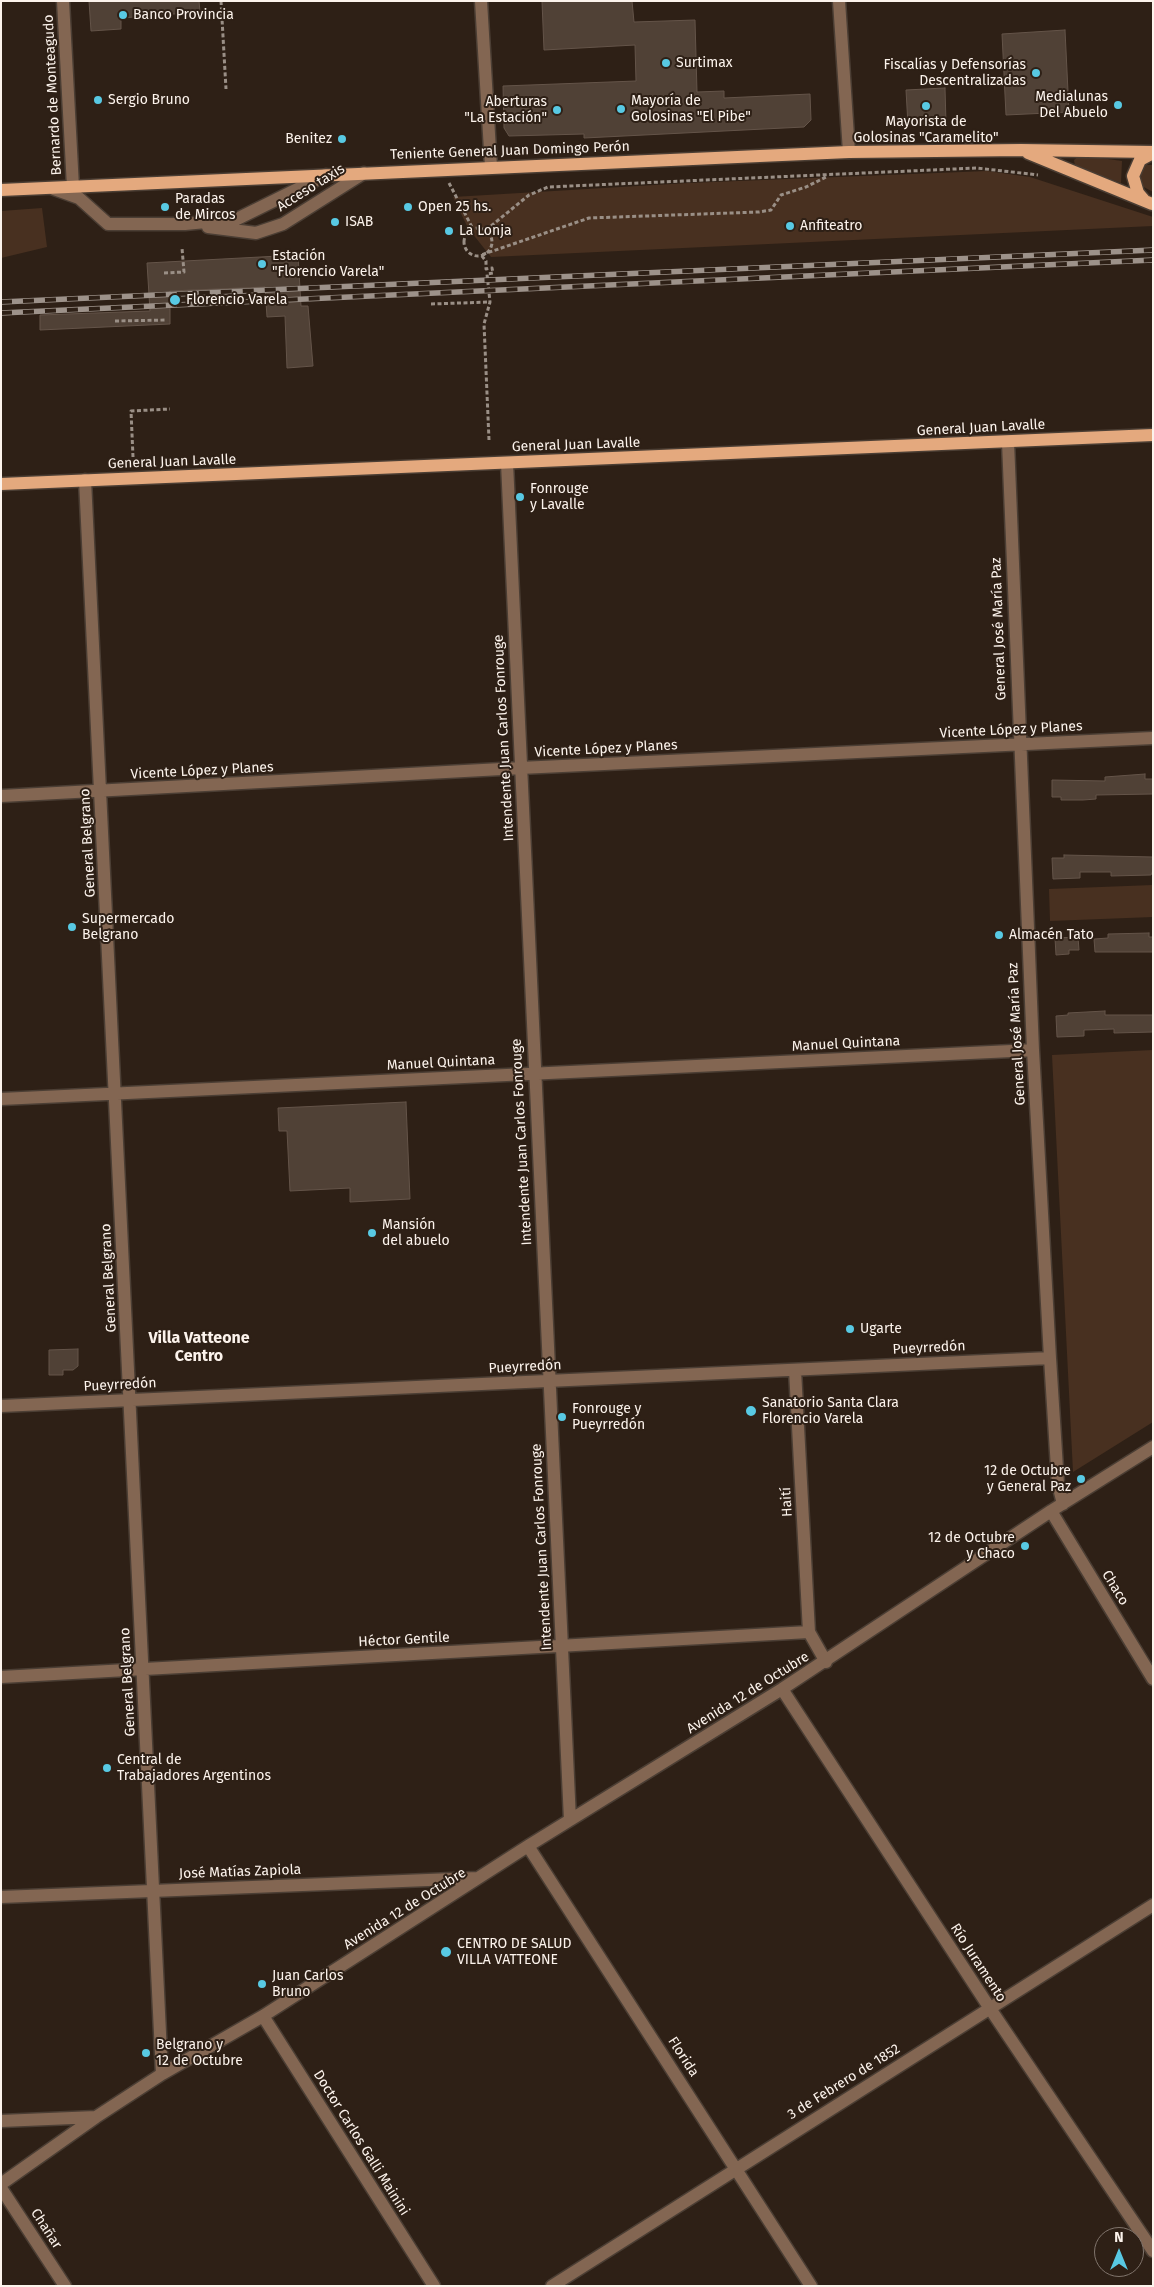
<!DOCTYPE html>
<meta charset="utf-8">
<style>
body{margin:0}
#map{position:relative;width:1154px;height:2287px;overflow:hidden;background:#2e2016;font-family:"Fira Sans",sans-serif}
canvas{display:block}
.frame{position:absolute;inset:0;border:2px solid #fcf3ec;pointer-events:none}
.north{position:absolute;left:1094px;top:2227px;width:50px;height:50px;box-sizing:border-box;background:#2e2016;border:1px solid #80746c;border-radius:50%;rotate:0deg;font-size:14px;font-weight:700;line-height:20px;text-align:center;color:#fcf3ec}
.north::after{content:'';display:block;margin:auto;width:18px;height:22px;background:#58c9e3;clip-path:polygon(50% 0,100% 100%,50% 72%,0 100%)}
</style>
<div id="map">
<canvas width="1154" height="2287"></canvas>
<div class="frame"></div>
<div class="north">N</div>
</div>
<script>
const context = document.querySelector('canvas').getContext('2d');
context.lineJoin = 'round';
function fillPath(path, color) { context.fillStyle = color; context.fill(path, 'evenodd'); }
const toPath = rows => new Path2D(rows.map(r => 'M' + r).join(''));
function strokePath(path, color, width, dash) { context.strokeStyle = color; context.lineWidth = width; context.lineCap = dash ? 'butt' : 'round'; context.setLineDash(dash || []); context.stroke(path); }
function label(font, color, halo, rows, align = 'center') {
  context.font = font + ' "Fira Sans",sans-serif'; context.lineWidth = 4; context.setLineDash([]); context.textBaseline = 'middle'; context.strokeStyle = halo; context.fillStyle = color; for (const [text, x, y, turn = 0] of rows) {
    context.save(); context.translate(x, y); context.rotate((+turn || 0) * Math.PI / 180); context.textAlign = isNaN(turn) ? turn : align; if (halo) context.strokeText(text, 0, 0); context.fillText(text, 0, 0); context.restore();
  }
}
fillPath(toPath([
 [1080,155,1122,161,1121,183,1075,166,1074,160],
 [1145,165,1153,165,1153,192,1142,186,1140,178,1141,170],
 [987,171,1030,177,1153,217,1153,226,491,257,468,228,453,197,688,183],
 [42,208,47,247,1,258,1,211],
 [1153,885,1153,917,1050,921,1049,889],
 [1153,1050,1153,1422,1073,1472,1052,1055]
]), '#483020');
const building = toPath([
 [89,1,199,1,200,12,121,18,121,29,91,31,89,1],
 [542,1,632,1,634,22,695,20,697,92,724,91,724,98,810,94,811,120,804,127,584,138,584,134,509,136,504,128,503,86,636,81,635,45,544,50,542,1],
 [1065,30,1069,112,1006,115,1002,34,1065,30],
 [945,88,946,123,908,125,906,90,945,88],
 [298,255,301,306,308,306,313,366,287,368,285,316,267,317,265,287,170,291,170,324,40,330,40,315,150,311,147,263,298,255],
 [1145,774,1145,779,1153,779,1153,794,1096,795,1096,799,1083,800,1061,800,1061,797,1052,797,1052,780,1105,781,1105,777,1145,774],
 [1064,855,1153,857,1153,870,1151,875,1111,876,1111,872,1080,872,1080,878,1053,879,1052,858,1064,858,1064,855],
 [1149,933,1149,937,1153,937,1153,952,1095,952,1094,939,1108,938,1108,934,1149,933],
 [1078,937,1079,950,1069,950,1069,954,1056,955,1055,938,1078,937],
 [1105,1011,1105,1015,1153,1015,1153,1032,1114,1033,1114,1029,1084,1030,1084,1036,1057,1037,1056,1016,1068,1015,1068,1013,1105,1011],
 [406,1102,410,1199,350,1202,350,1188,290,1191,287,1131,279,1131,278,1108,406,1102],
 [78,1349,78,1366,73,1370,63,1370,63,1375,49,1375,49,1350,78,1349]
]);
fillPath(building, '#504136');
strokePath(building, '#645449', 1);
const minor = toPath([
 [63,1,73,187],
 [481,1,491,167],
 [839,1,849,152],
 [54,189,79,198,108,224,185,224,237,219,326,175],
 [208,227,256,233,283,224,364,173],
 [1008,442,1033,1050,1050,1358,1058,1484,1063,1504],
 [507,463,570,1820],
 [85,480,162,2074],
 [1,796,520,768,1153,738],
 [1,1099,1033,1050],
 [795,1370,809,1632,826,1662],
 [1,1406,1050,1358],
 [1051,1511,1153,1679],
 [1,1677,809,1632],
 [782,1689,989,2007,1153,2251],
 [528,1846,811,2286],
 [1,1897,478,1878],
 [263,2016,434,2286],
 [1,2121,96,2117],
 [1,2184,96,2117,162,2074,263,2016,528,1846,782,1689,1051,1511,1153,1447],
 [1,2188,65,2286],
 [552,2286,1153,1905]
]);
const major = toPath([
 [1028,153,1152,204],
 [1,190,849,152,1021,150,1153,152],
 [1144,200,1138,193,1133,176,1140,160,1153,153],
 [1,484,1153,435]
]);
strokePath(minor, '#4b3e34', 15);
strokePath(major, '#4b3e34', 15);
strokePath(toPath([
 [221,1,226,89],
 [449,183,473,229],
 '464 242a14 14 0 1 1 28 0a14 14 0 1 1-28 0Z',
 [486,230,529,195,548,187,977,168,1038,175],
 [164,273,184,272,182,248],
 [431,304,490,302],
 [115,321,167,320],
 [489,440,484,324,490,302,487,274,493,273,492,268,486,269,486,261,481,255,589,218,759,212,771,210,781,195,806,187,828,176],
 [133,457,131,411,170,409]
]), '#9a8f86', 3, [4, 2.5]);
strokePath(minor, '#836652', 12);
strokePath(major, '#e4a97e', 12);
const rail = toPath([
 [1,302,1153,250],
 [1,313,1153,260]
]);
strokePath(rail, '#9d928a', 5.5);
strokePath(rail, '#2e2016', 4, [11]);
for (const [x, y, r, color] of [
 [123,15,5,"#58c9e3"],
 [666,63,5,"#58c9e3"],
 [1036,73,5,"#58c9e3"],
 [98,100,5,"#58c9e3"],
 [1118,105,5,"#58c9e3"],
 [926,106,5,"#58c9e3"],
 [621,109,5,"#58c9e3"],
 [557,110,5,"#58c9e3"],
 [342,139,5,"#58c9e3"],
 [165,207,5,"#58c9e3"],
 [408,207,5,"#58c9e3"],
 [335,222,5,"#58c9e3"],
 [790,226,5,"#58c9e3"],
 [449,231,5,"#58c9e3"],
 [262,264,5,"#58c9e3"],
 [175,300,6,"#58c9e3"],
 [520,497,5,"#58c9e3"],
 [72,927,5,"#58c9e3"],
 [999,935,5,"#58c9e3"],
 [372,1233,5,"#58c9e3"],
 [850,1329,5,"#58c9e3"],
 [751,1411,6,"#58c9e3"],
 [562,1417,5,"#58c9e3"],
 [1081,1479,5,"#58c9e3"],
 [1025,1546,5,"#58c9e3"],
 [107,1768,5,"#58c9e3"],
 [446,1952,6,"#58c9e3"],
 [262,1984,5,"#58c9e3"],
 [146,2053,5,"#58c9e3"]
]) { const dot = new Path2D(); dot.arc(x, y, r, 0, 2 * Math.PI); context.fillStyle = color; context.fill(dot); strokePath(dot, '#2e2016', 2); }
label('14px', '#fcf3ec', '#2e2016', [
 ["Banco Provincia",133,15],
 ["Surtimax",676,63],
 ["Fiscalías y Defensorías",1026,65,"right"],
 ["Descentralizadas",1026,81,"right"],
 ["Medialunas",1108,97,"right"],
 ["Del Abuelo",1108,113,"right"],
 ["Sergio Bruno",108,100],
 ["Mayoría de",631,101],
 ["Golosinas \"El Pibe\"",631,117],
 ["Aberturas",547,102,"right"],
 ["\"La Estación\"",547,118,"right"],
 ["Mayorista de",926,122,"center"],
 ["Golosinas \"Caramelito\"",926,138,"center"],
 ["Benitez",332,139,"right"],
 ["Paradas",175,199],
 ["de Mircos",175,215],
 ["Open 25 hs.",418,207],
 ["ISAB",345,222],
 ["Anfiteatro",800,226],
 ["La Lonja",459,231],
 ["Estación",272,256],
 ["\"Florencio Varela\"",272,272],
 ["Florencio Varela",186,300],
 ["Fonrouge",530,489],
 ["y Lavalle",530,505],
 ["Supermercado",82,919],
 ["Belgrano",82,935],
 ["Almacén Tato",1009,935],
 ["Mansión",382,1225],
 ["del abuelo",382,1241],
 ["Ugarte",860,1329],
 ["Sanatorio Santa Clara",762,1403],
 ["Florencio Varela",762,1419],
 ["Fonrouge y",572,1409],
 ["Pueyrredón",572,1425],
 ["12 de Octubre",1071,1471,"right"],
 ["y General Paz",1071,1487,"right"],
 ["12 de Octubre",1015,1538,"right"],
 ["y Chaco",1015,1554,"right"],
 ["Central de",117,1760],
 ["Trabajadores Argentinos",117,1776],
 ["CENTRO DE SALUD",457,1944],
 ["VILLA VATTEONE",457,1960],
 ["Juan Carlos",272,1976],
 ["Bruno",272,1992],
 ["Belgrano y",156,2045],
 ["12 de Octubre",156,2061]
], 'left');
label('14px', '#fcf3ec', '#2e2016', [
 ["Bernardo de Monteagudo",53,95,-93],
 ["Teniente General Juan Domingo Perón",510,151,-2],
 ["Acceso taxis",311,188,-32],
 ["General Juan Lavalle",981,428,-3],
 ["General Juan Lavalle",576,445,-2],
 ["General Juan Lavalle",172,462,-2],
 ["General José María Paz",999,629,-92],
 ["Vicente López y Planes",1011,730,-3],
 ["Intendente Juan Carlos Fonrouge",504,738,-93],
 ["Vicente López y Planes",606,749,-3],
 ["Vicente López y Planes",202,771,-3],
 ["General Belgrano",88,843,-93],
 ["General José María Paz",1017,1034,-93],
 ["Manuel Quintana",846,1044,-3],
 ["Manuel Quintana",441,1063,-3],
 ["Intendente Juan Carlos Fonrouge",522,1142,-93],
 ["General Belgrano",109,1278,-93],
 ["Pueyrredón",929,1348,-3],
 ["Pueyrredón",525,1367,-3],
 ["Pueyrredón",120,1385,-3],
 ["Haití",787,1502,-93],
 ["Intendente Juan Carlos Fonrouge",542,1547,-93],
 ["Chaco",1115,1588,59],
 ["Héctor Gentile",404,1640,-3],
 ["General Belgrano",128,1682,-93],
 ["Avenida 12 de Octubre",748,1693,-32],
 ["José Matías Zapiola",240,1872,-2],
 ["Avenida 12 de Octubre",405,1909,-32],
 ["Río Juramento",978,1963,57],
 ["Florida",683,2057,57],
 ["3 de Febrero de 1852",844,2082,-32],
 ["Doctor Carlos Galli Mainini",361,2143,58],
 ["Chañar",46,2229,57]
]);
label('bold 16px', '#fcf3ec', '#2e2016', [
 ["Villa Vatteone",199,1339],
 ["Centro",199,1357]
]);
</script>
